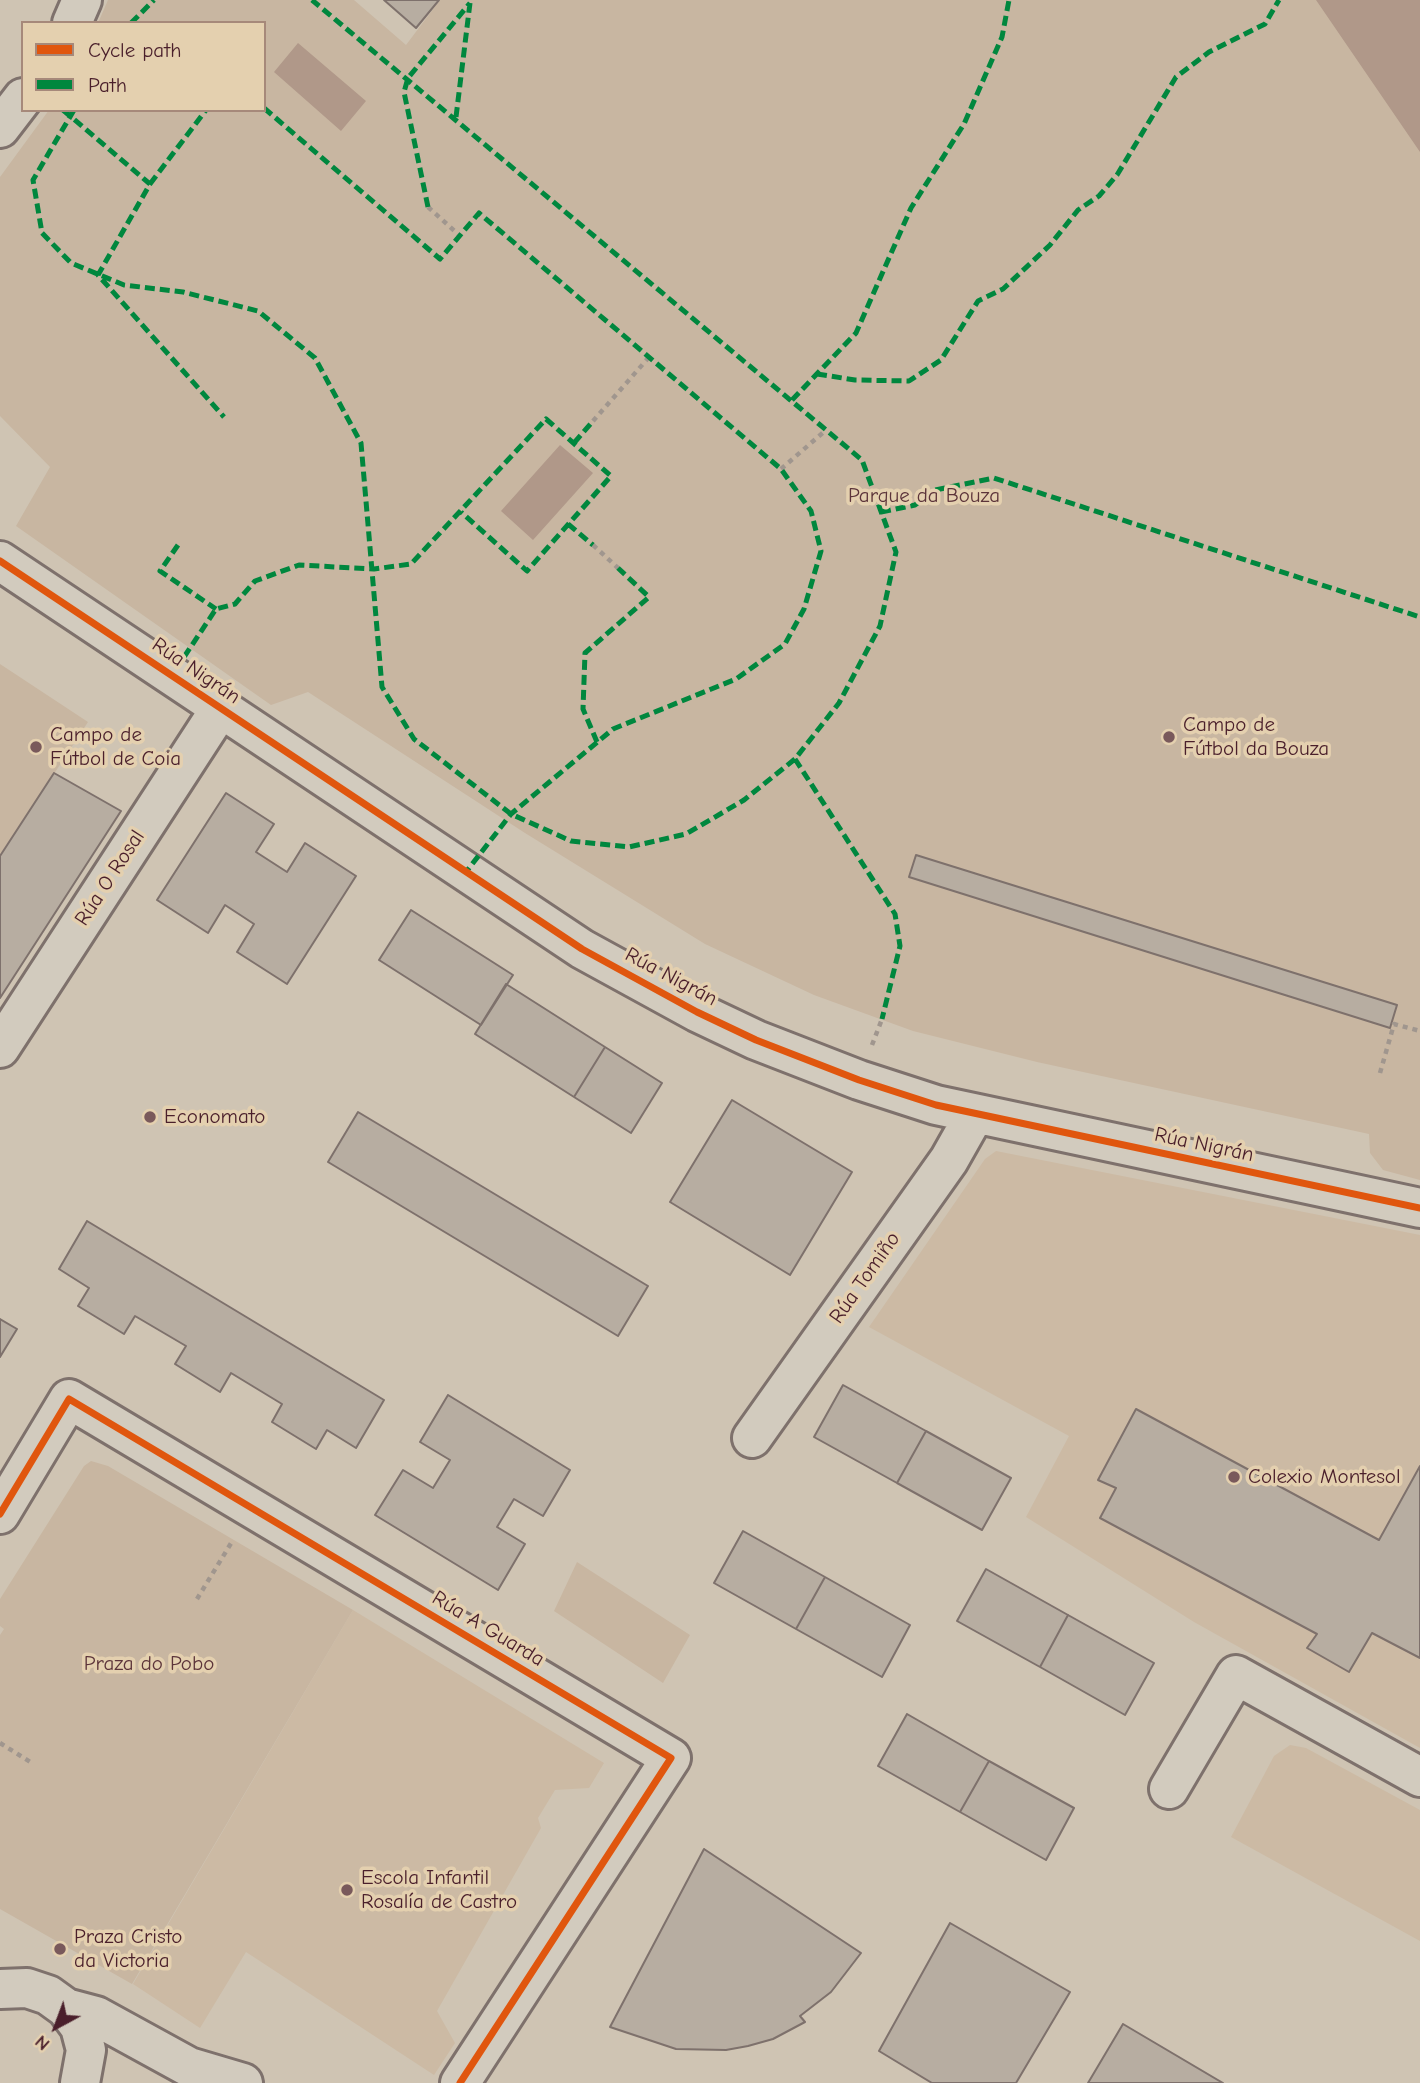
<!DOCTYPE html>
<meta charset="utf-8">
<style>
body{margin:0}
#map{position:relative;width:1420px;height:2083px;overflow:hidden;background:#cfc4b3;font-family:"Comic Neue",sans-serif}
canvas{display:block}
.legend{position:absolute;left:21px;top:21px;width:245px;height:91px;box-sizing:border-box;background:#e4d0af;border:2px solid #a6897a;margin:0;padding:9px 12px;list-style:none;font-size:21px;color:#4a1f2b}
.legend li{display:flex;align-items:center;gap:14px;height:35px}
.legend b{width:35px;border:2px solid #a6897a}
.north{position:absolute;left:21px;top:1992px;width:70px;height:70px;-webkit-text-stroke:5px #e4d0af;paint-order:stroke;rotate:221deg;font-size:19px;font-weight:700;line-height:28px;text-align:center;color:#4a1f2b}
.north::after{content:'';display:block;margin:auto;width:24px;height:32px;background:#4a1f2b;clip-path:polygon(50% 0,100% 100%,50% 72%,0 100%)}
</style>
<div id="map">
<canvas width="1420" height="2083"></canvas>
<ul class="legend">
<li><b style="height:9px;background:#e0560e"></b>Cycle path</li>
<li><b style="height:9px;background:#00873e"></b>Path</li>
</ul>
<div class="north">N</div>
</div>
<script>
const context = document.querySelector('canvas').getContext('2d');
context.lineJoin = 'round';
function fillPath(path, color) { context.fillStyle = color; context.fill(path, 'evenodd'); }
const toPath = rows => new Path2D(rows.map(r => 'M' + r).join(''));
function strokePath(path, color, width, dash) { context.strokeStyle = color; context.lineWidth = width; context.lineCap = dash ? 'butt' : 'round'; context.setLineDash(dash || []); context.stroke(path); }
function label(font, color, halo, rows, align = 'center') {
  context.font = font + ' "Comic Neue",sans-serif'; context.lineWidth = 7; context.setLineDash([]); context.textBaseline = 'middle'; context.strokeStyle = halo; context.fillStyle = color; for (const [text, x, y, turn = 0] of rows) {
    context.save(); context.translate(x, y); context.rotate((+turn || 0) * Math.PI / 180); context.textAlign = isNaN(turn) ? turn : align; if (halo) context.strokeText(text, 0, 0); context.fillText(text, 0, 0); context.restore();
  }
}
fillPath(toPath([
 [996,1151,1420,1235,1420,1748,1194,1622,1026,1517,1069,1436,869,1327,985,1159],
 [353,1610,604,1763,589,1788,555,1790,538,1818,541,1828,437,2011,455,2043,434,2075,246,1952,200,2028,133,1984],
 [1290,1745,1306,1748,1420,1810,1420,1941,1231,1837,1274,1756]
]), '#ccbaa4');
fillPath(toPath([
 [108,0,354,0,406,45,440,0,1420,0,1420,1180,1383,1170,1370,1153,1369,1134,1037,1062,913,1031,814,995,705,944,525,833,308,692,271,705,16,526,50,467,0,416,0,177,49,110,264,110,264,23,98,23],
 [0,664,88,722,0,856],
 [91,1461,108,1466,353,1610,132,1984,0,1909,0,1635,4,1629,0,1626,0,1599,84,1466],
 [577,1562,690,1635,663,1683,554,1611]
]), '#c8b6a1');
fillPath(toPath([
 [1316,0,1420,0,1420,152],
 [298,43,366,101,341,131,274,72],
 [560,445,593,473,533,540,501,511]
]), '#b09889');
const building = toPath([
 [384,0,439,0,416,28,384,0],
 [54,773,121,811,0,998,0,856,54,773],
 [226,793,274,824,256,852,287,872,305,843,356,876,287,984,237,952,254,924,225,905,208,933,157,900,226,793],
 [916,855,1397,1005,1390,1028,909,877,916,855],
 [411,910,513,975,481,1025,379,960,411,910],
 [506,984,605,1047,574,1097,475,1034,506,984],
 [605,1047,662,1083,631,1133,574,1097,605,1047],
 [732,1100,852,1172,790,1275,670,1202,732,1100],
 [358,1112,648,1286,618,1336,328,1162,358,1112],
 [87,1221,384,1400,356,1448,327,1430,316,1449,272,1422,282,1404,231,1373,220,1392,175,1364,186,1346,135,1316,124,1334,78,1306,89,1288,59,1269,87,1221],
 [0,1319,17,1329,0,1357,0,1319],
 [843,1385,926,1431,897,1483,814,1437,843,1385],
 [448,1395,570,1470,543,1516,514,1499,497,1527,525,1544,498,1590,375,1515,403,1470,433,1488,450,1460,420,1442,448,1395],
 [1136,1409,1379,1540,1420,1466,1420,1658,1372,1633,1349,1672,1307,1648,1317,1634,1100,1518,1116,1488,1098,1480,1136,1409],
 [926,1431,1011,1478,982,1530,897,1483,926,1431],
 [743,1531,825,1577,796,1629,714,1583,743,1531],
 [986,1569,1068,1615,1040,1667,957,1621,986,1569],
 [825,1577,910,1625,882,1677,796,1629,825,1577],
 [1068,1615,1154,1663,1125,1715,1040,1667,1068,1615],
 [907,1714,989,1761,960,1812,878,1766,907,1714],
 [989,1761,1074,1808,1046,1860,960,1812,989,1761],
 [704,1849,861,1953,831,1992,800,2016,805,2022,773,2039,748,2046,726,2050,676,2049,610,2027,704,1849],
 [950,1923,1070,1992,1016,2083,932,2083,879,2051,950,1923],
 [1123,2024,1223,2083,1088,2083,1123,2024]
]);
fillPath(building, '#b7ada1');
strokePath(building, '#7e716c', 2);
const street = toPath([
 [72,23,82,0],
 [0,128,23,98],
 [0,561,582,949,697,1012,756,1040,859,1080,936,1105,1420,1208],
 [0,1048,220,709],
 [752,1438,949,1160,975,1114],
 [0,1514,69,1399,671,1758,460,2083],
 [1169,1789,1236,1675,1420,1777],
 [0,1989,27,1988,48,1995,66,2008,80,2027,86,2050,80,2083],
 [66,2008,96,2016,189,2067,243,2083]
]);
strokePath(street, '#7e716c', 44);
strokePath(toPath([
 [428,207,459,235],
 [593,421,650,356],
 [781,469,826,430],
 [593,545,618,568],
 [872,1045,882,1019],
 [1380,1073,1394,1024,1420,1031],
 [197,1599,233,1540],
 [0,1743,32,1763]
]), '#a0968e', 4.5, [5, 5]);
strokePath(street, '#d2cbbe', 38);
strokePath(toPath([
 [131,23,154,0],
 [264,108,440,259,479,213,781,469,811,511,821,551,804,609,785,644,736,679,613,729,511,814,466,872],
 [63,110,150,184,98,275,224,417],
 [74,110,33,180,42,233,71,263,124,285,183,292,258,311,315,358,361,443,382,687,414,739,511,814,571,841,629,847,686,834,744,800,795,759,839,703,880,626,896,552,862,460,312,0],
 [456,117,470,3],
 [150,184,206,110],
 [428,207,404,92,408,78,470,3],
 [817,374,855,380,909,381,941,360,978,301,1003,289,1050,245,1078,210,1099,196,1117,175,1176,77,1209,52,1265,24,1279,0],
 [792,400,856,333,911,208,964,124,1002,37,1009,0],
 [574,443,593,421],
 [881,512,915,505,935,490,994,478,1420,617],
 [568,524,593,545],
 [178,545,160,571,216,609],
 [184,657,216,609,235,604,255,581,299,565,374,569,411,564,546,419,611,476,527,571,461,512],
 [597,742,583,709,585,653,649,597,618,568],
 [795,759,895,914,900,946,882,1019]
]), '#00873e', 5, [10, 5]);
strokePath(toPath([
 [0,561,582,949,697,1012,756,1040,859,1080,936,1105,1420,1208],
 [0,1514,69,1399,671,1758,460,2083]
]), '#e0560e', 7);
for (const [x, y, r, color] of [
 [1169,737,7,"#79595b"],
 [36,747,7,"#79595b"],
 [150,1117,7,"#79595b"],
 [1234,1477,7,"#79595b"],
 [347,1890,7,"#79595b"],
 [60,1949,7,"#79595b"]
]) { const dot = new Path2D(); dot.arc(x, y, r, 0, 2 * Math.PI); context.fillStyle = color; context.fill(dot); strokePath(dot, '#e4d0af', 2.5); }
label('21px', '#5c343a', '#e4d0af', [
 ["Parque da Bouza",924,496],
 ["Praza do Pobo",149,1664]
]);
label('21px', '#4a1f2b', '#e4d0af', [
 ["Rúa Nigrán",196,671,34],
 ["Rúa O Rosal",110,878,-57],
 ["Rúa Nigrán",671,977,28],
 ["Rúa Nigrán",1204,1145,12],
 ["Rúa Tomiño",865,1278,-55],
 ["Rúa A Guarda",488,1629,31]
]);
label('21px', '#4a1f2b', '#e4d0af', [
 ["Campo de",1183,725],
 ["Fútbol da Bouza",1183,749],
 ["Campo de",50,735],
 ["Fútbol de Coia",50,759],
 ["Economato",164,1117],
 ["Colexio Montesol",1248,1477],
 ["Escola Infantil",361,1878],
 ["Rosalía de Castro",361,1902],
 ["Praza Cristo",74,1937],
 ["da Victoria",74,1961]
], 'left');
</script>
